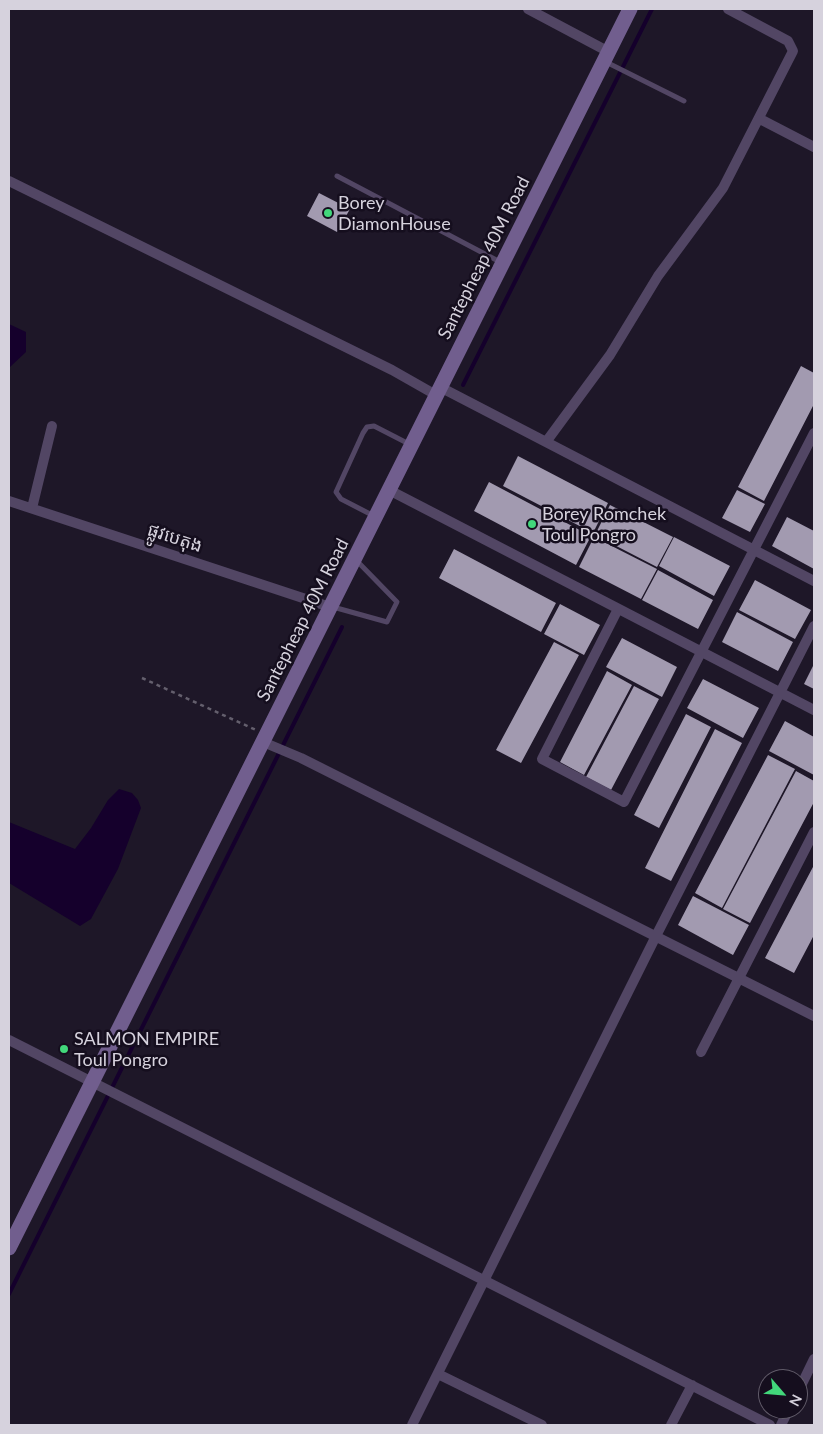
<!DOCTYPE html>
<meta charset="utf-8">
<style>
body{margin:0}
#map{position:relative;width:823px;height:1434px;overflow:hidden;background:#1e1728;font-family:Lato,sans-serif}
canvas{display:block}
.frame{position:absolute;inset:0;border:10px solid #d6d2dd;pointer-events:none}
.north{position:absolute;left:758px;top:1369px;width:50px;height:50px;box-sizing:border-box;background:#150e1e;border:1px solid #625c6a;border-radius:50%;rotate:117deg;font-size:14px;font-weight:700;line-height:20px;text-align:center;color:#d6d2dd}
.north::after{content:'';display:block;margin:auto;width:18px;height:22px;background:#42d77b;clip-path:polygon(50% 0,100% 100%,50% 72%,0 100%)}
</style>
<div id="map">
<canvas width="823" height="1434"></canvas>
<div class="frame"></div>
<div class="north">N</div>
</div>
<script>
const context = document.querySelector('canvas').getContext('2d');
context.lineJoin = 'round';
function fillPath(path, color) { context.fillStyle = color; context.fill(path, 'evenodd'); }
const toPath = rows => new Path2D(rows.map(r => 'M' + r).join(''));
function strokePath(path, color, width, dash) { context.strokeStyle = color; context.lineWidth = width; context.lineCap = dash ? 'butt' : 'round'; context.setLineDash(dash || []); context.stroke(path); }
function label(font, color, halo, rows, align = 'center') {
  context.font = font + ' Lato,"Noto Sans Khmer",sans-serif'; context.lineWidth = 5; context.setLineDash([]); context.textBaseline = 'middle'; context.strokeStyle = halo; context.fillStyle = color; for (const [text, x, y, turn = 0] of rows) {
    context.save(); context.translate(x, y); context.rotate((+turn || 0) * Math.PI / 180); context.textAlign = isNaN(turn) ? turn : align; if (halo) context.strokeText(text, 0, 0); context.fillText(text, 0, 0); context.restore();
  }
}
fillPath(toPath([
 [9,324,26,332,26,352,9,368],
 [119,789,132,793,138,800,141,808,118,869,91,919,80,926,9,883,9,822,75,849,91,828,108,800]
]), '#15002c');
strokePath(toPath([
 [463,385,652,9],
 [9,1294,342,627]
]), '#15002c', 4);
fillPath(toPath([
 [319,193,350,209,337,232,307,216],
 [801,366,814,373,814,404,764,501,738,487],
 [518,456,608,503,593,533,503,486],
 [489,482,591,536,576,565,474,511],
 [737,490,765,504,750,532,722,518],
 [610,505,673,537,657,567,595,535],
 [787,517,814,531,814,569,772,546],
 [594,537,657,569,641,599,579,567],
 [674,537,730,566,714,596,659,566],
 [454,549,556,603,541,632,439,578],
 [658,570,713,600,698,629,642,600],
 [755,580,811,610,795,639,739,610],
 [560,604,600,625,584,655,544,634],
 [737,612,793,642,778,671,722,642],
 [622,638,677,667,662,697,606,667],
 [554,642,579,655,521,763,496,750],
 [814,664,814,689,804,684],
 [607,671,632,685,584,775,560,762],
 [703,679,759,708,743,738,687,708],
 [634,686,659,699,611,790,586,777],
 [686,714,711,727,659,828,634,815],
 [785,721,814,737,814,775,769,751],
 [715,729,742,743,671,881,645,868],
 [768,755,795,769,722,908,695,893],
 [796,771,814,781,814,802,750,923,723,909],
 [814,865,814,935,794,973,765,958],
 [693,896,749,925,733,955,678,925]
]), '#a29ab0');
strokePath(toPath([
 [142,678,256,730]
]), '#645f6d', 2.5, [4, 4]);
strokePath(toPath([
 [606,62,684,101],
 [337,176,502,263],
 [374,516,341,499,336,492,363,433,367,427,374,426,411,445],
 [333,607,387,622,397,602,356,560]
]), '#524664', 5);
strokePath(toPath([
 [528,9,609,52],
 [760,119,814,147],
 [9,181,392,370,436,395],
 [440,387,814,581],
 [546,442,610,355,658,276,723,188,793,51,788,41,728,9],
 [389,490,814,710],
 [9,501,330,607],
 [32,508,52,426],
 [618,609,542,759,624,802,814,433],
 [263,742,301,758,814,1016],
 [9,1040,770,1425],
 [701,1052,814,832],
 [438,1374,542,1425],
 [798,1392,814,1359],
 [412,1425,656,936,814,626],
 [671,1425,692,1385],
 [781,1425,789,1409]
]), '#524664', 10);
strokePath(toPath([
 [9,1248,630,9]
]), '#715e8e', 15);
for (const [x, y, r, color] of [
 [328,213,5,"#42d77b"],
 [532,524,5,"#42d77b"],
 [64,1049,5,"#42d77b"]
]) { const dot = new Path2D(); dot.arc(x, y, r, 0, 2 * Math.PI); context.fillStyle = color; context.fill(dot); strokePath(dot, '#150e1e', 2); }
label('18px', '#d6d2dd', '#150e1e', [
 ["Borey",338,203],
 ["DiamonHouse",338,224],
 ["Borey Romchek",542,514],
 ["Toul Pongro",542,535],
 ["SALMON EMPIRE",74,1039],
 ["Toul Pongro",74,1060]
], 'left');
label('18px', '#d6d2dd', '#150e1e', [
 ["Santepheap 40M Road",484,258,-63],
 ["ផ្លូវបេតុង",175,538,18],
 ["Santepheap 40M Road",303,620,-63]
]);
</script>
